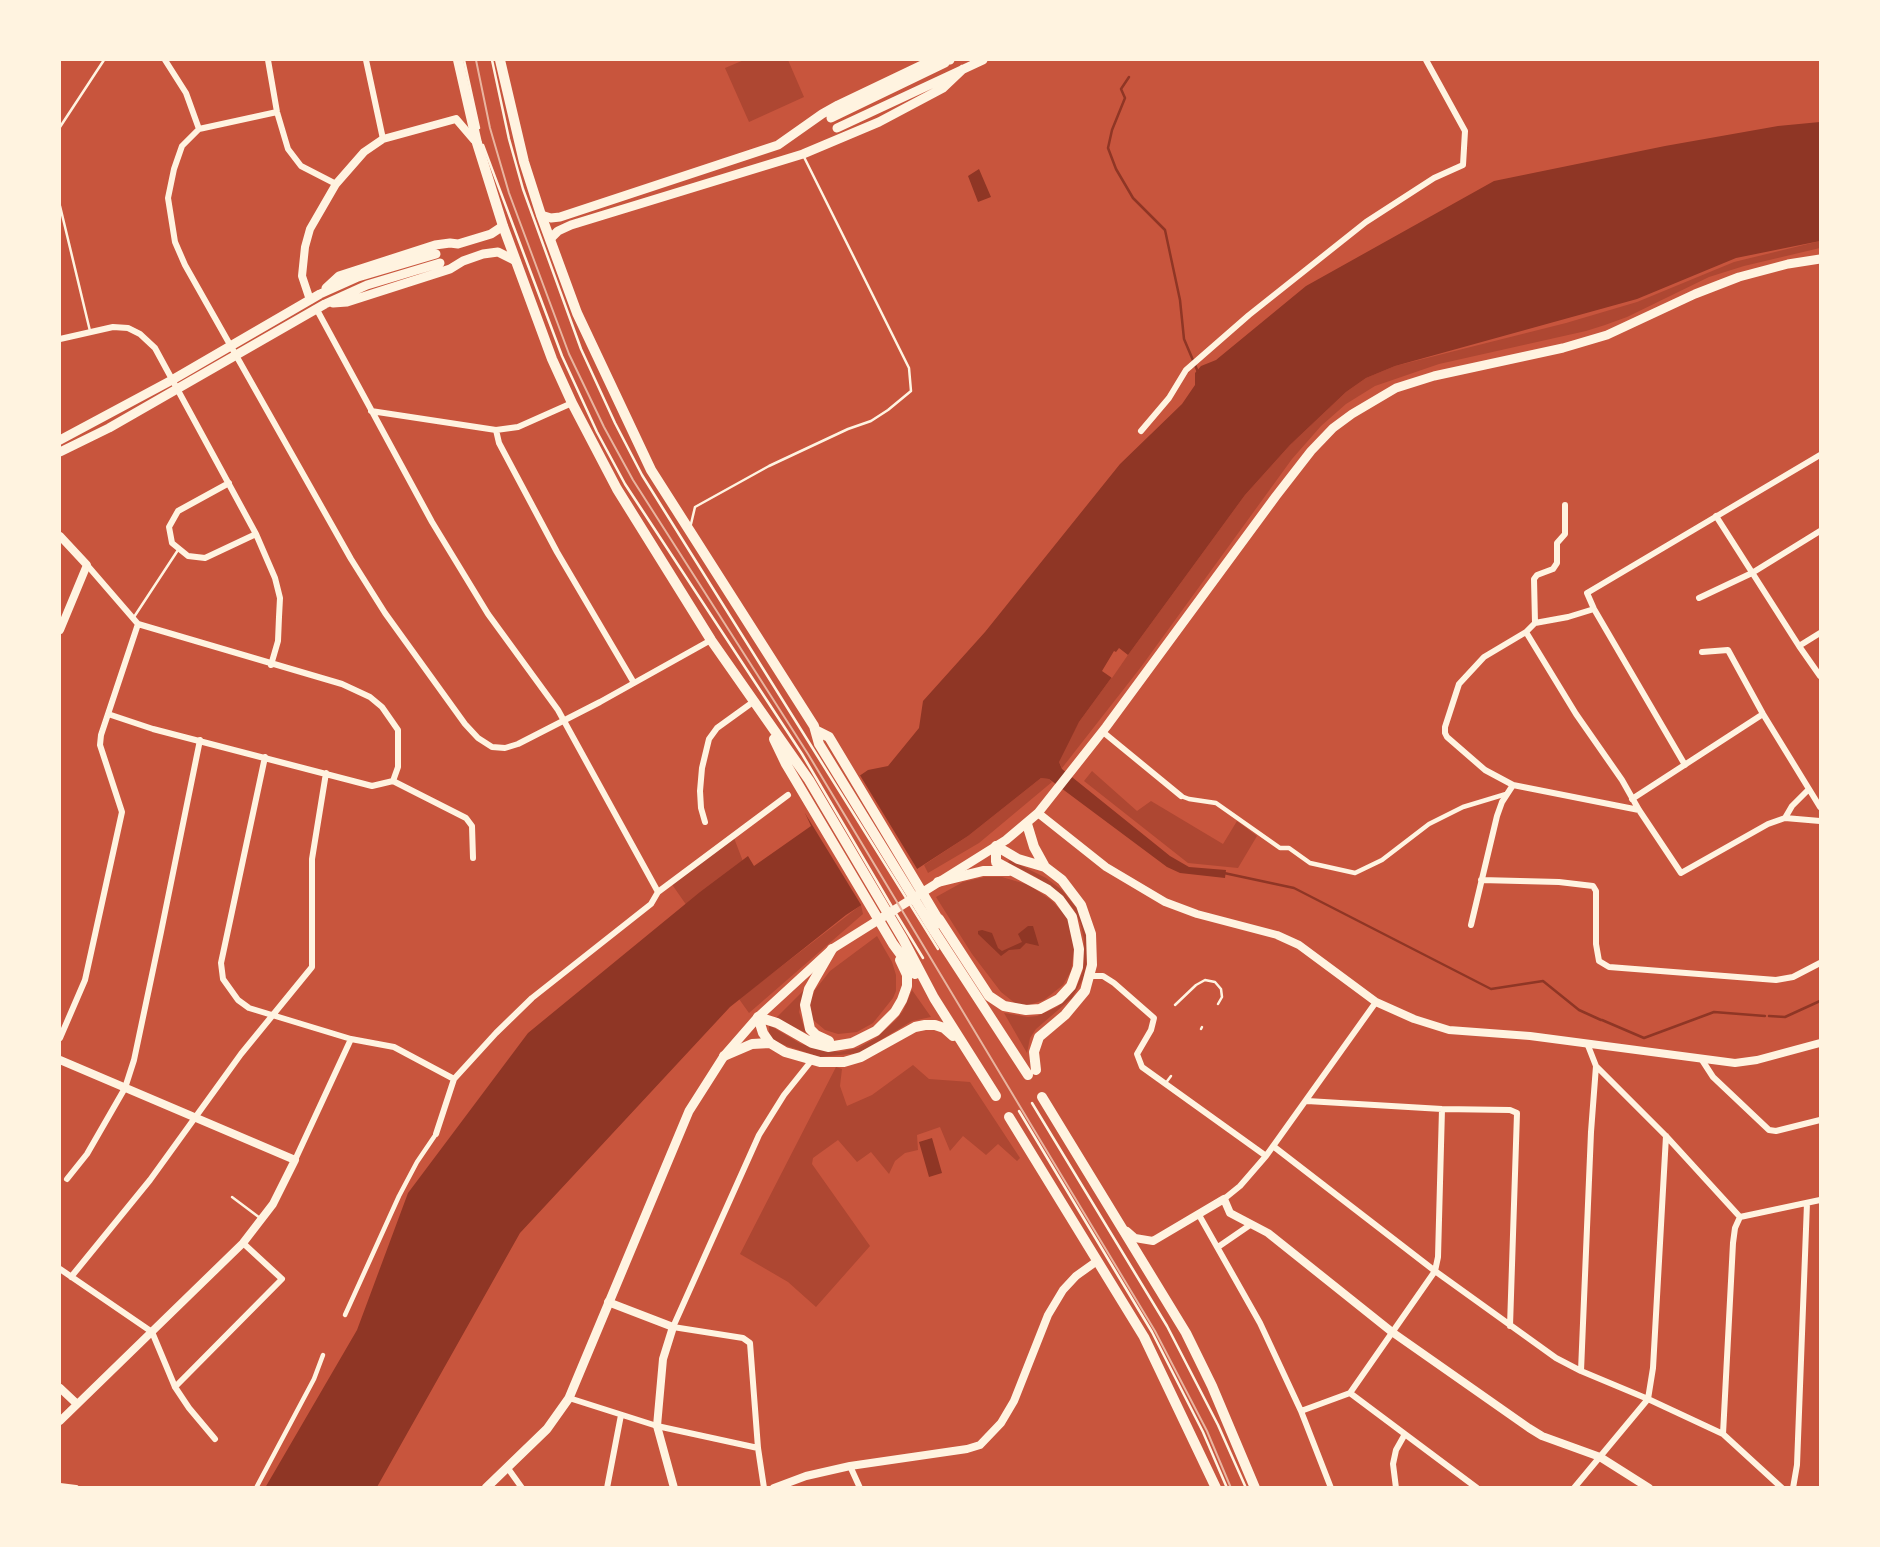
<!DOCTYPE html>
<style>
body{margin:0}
#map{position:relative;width:1880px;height:1547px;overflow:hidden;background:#c8553d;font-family:"PT Sans",sans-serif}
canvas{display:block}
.frame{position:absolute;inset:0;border:61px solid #fff3e0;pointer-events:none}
</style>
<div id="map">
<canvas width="1880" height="1547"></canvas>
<div class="frame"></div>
</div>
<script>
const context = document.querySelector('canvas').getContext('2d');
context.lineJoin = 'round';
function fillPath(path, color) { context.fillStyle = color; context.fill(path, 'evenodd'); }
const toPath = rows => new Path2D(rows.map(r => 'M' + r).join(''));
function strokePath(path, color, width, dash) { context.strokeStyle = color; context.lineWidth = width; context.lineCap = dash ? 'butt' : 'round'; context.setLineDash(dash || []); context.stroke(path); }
fillPath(toPath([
 [744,60,788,60,804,97,749,122,725,68],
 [1820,241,1820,248,1744,266,1709,277,1627,317,1605,325,1586,331,1439,364,1375,386,1346,404,1321,426,1292,459,1141,667,1062,768,1059,762,1060,757,1079,722,1245,495,1290,445,1346,392,1366,378,1395,366,1566,323,1637,302,1734,262],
 [1092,771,1137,811,1151,801,1223,844,1237,821,1257,836,1238,868,1188,863,1084,781],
 [1041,778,1049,779,1052,782,979,843,928,873,924,865,968,836],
 [734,838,744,864,687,906,671,883],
 [1010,860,1046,878,1062,890,1078,910,1087,931,1087,963,1083,979,1072,998,1036,1029,1030,1038,1027,1053,1004,1013,1028,1017,1037,1016,1057,1007,1068,997,1077,986,1083,970,1084,939,1080,922,1074,910,1062,895,1036,877,1010,864,1008,862],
 [985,877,1002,877,1029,885,1051,900,1067,917,1072,931,1074,951,1071,971,1063,985,1044,1000,1029,1005,1016,1004,1001,992,972,954,936,897,963,882],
 [861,905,863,914,749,1013,739,999],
 [877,936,892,962,896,975,896,991,893,998,873,1023,857,1032,838,1034,825,1030,812,1019,810,1002,815,990,830,971],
 [804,990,799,1012,806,1033,776,1018],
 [912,990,931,1017,912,1021,859,1053,820,1057,787,1046,774,1041,769,1035,769,1025,801,1044,816,1048,839,1052,858,1048,876,1038,896,1020,903,1011],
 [913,1065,929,1079,970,1082,1020,1158,1017,1161,998,1144,986,1155,963,1136,950,1151,940,1127,917,1135,918,1150,905,1153,895,1161,889,1174,871,1152,857,1162,838,1140,813,1158,812,1164,870,1246,816,1307,788,1282,740,1254,836,1067,842,1069,840,1086,847,1106,872,1095]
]), '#ae4732');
fillPath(toPath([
 [1820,122,1820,241,1736,258,1637,299,1395,366,1366,378,1346,392,1290,445,1245,495,1079,722,1059,762,1062,769,1170,856,1189,867,1226,870,1225,878,1180,873,1167,867,1049,779,1041,778,968,836,846,915,730,1007,520,1233,377,1487,265,1488,357,1330,408,1193,528,1033,700,892,748,856,754,866,811,826,805,813,868,770,888,766,919,728,923,701,985,632,1120,464,1182,404,1195,385,1195,373,1201,366,1216,360,1306,286,1494,181,1665,146,1778,126],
 [979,169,991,197,978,202,968,176],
 [1028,926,1033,926,1039,946,1026,943,1020,949,1009,950,1001,956,978,934,978,931,982,930,992,933,998,948,1002,951,1022,942,1018,934],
 [932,1138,942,1173,929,1177,919,1142]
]), '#8f3625');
fillPath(toPath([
 [1119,648,1128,655,1112,678,1102,671,1114,651,1116,652],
 [858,772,919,872,863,908,803,810]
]), '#c8553d');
strokePath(toPath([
 [1129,77,1121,89,1125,98,1112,130,1108,148,1116,169,1133,198,1165,230,1180,300,1184,339,1198,372],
 [1224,873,1294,888,1491,989,1543,981,1579,1010,1601,1020],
 [1769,1016,1785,1017,1820,1001],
 [1602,1020,1644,1038,1714,1012,1765,1016]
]), '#8f3625', 2.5);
strokePath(toPath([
 [464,60,479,128],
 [492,60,509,139,523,189,581,349,615,423,642,475,938,949],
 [60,127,104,60],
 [483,145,562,356,597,432,625,484,802,754,892,907],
 [60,206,90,331],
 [691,524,695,507,769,466,848,429,871,421,888,410,911,391,909,368,803,155],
 [134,617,178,550],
 [895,912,923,958],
 [1175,1005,1196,985,1205,980,1215,982,1221,989,1222,997,1218,1004],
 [1201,1029,1202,1027],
 [1165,1084,1171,1076],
 [1032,1103,1167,1326,1218,1425,1246,1488],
 [1019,1111,1152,1332,1203,1432,1227,1488],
 [232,1197,260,1218]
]), '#fff3e0', 2.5);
strokePath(toPath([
 [1181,796,1189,799,1216,803,1280,848,1289,848,1310,863,1355,873,1382,860,1429,824,1463,807,1506,794],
 [345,1315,399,1196,417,1162,436,1134],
 [256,1488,314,1379,323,1355]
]), '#fff3e0', 4.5);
strokePath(toPath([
 [165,60,186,93,199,129],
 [268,60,277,112,288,149,301,166,336,184],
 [366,60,383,139],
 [277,112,199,129,182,146,174,169,168,198,175,242,185,265,351,559,385,613,465,724,478,738,492,747,505,748,518,744,600,702,711,640],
 [316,308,432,522,488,614,558,710,658,892],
 [60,339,113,327,128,328,140,334,155,348,256,534,275,578,280,598,279,617,278,641,271,665],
 [371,411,496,430,518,427,572,403],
 [496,430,499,443,557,552,634,683],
 [1141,431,1169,398,1186,370,1249,315,1366,222,1434,178,1463,165,1465,131,1426,60],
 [229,483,178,511,169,527,172,543,188,556,205,558,256,534],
 [1716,516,1799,646,1820,676],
 [87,565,138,624,342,684,370,697,382,707,398,730,398,767,393,781],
 [1699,598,1752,573,1820,531],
 [1594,609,1568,617,1535,623,1526,632,1484,657,1459,684,1445,727,1445,733,1447,737,1485,770,1513,785,1639,810],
 [1535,623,1534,579,1537,575,1553,569,1557,563,1557,543,1565,534,1565,505],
 [1526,632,1576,714,1622,780,1639,810,1681,873,1768,824,1785,818,1820,821],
 [1799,646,1820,633],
 [1702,652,1728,650,1763,714,1820,807],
 [108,714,153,729,372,786,393,781],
 [1103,732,1181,796],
 [265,757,221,963,223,979,238,1000,249,1008,351,1039,394,1047,454,1079],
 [1685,765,1594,609,1587,593,1820,455],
 [393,781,466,818,472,826,473,858],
 [1632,799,1763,714],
 [1785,818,1792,806,1809,789],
 [705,822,701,808,700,791,702,768,709,739,717,728,753,702],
 [1481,880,1559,882,1593,886,1596,891,1596,944,1599,961,1609,967,1776,980,1793,977,1820,963],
 [1471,925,1497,816,1502,802,1513,785],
 [1090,976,1103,976,1114,983,1154,1018,1151,1030,1137,1054,1142,1067,1266,1156],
 [60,1038,85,980,122,812,100,745,101,735,138,624],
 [1587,1043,1596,1066,1666,1136,1740,1217],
 [1702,1060,1713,1077,1769,1130,1776,1131,1820,1120],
 [1307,1101,1442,1109,1510,1110,1517,1113,1510,1326],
 [436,1134,454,1079,496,1033,532,998,651,904,658,892,788,795],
 [1273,1146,1435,1271,1556,1358,1581,1371,1648,1399,1723,1434,1782,1488],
 [295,1160,351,1039],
 [67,1179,87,1154,125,1088,134,1060,161,932,200,740],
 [1224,1199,1240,1186,1266,1156,1376,1002],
 [1199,1215,1260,1323,1301,1411,1331,1488],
 [1740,1217,1820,1200],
 [1218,1247,1250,1225],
 [60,1269,152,1332,175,1387,189,1408,215,1439],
 [71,1277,150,1180,241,1054,312,967,312,859,326,773],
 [1581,1371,1591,1132,1596,1066],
 [175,1387,282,1279,243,1243],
 [1350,1393,1477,1488],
 [569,1398,657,1426,758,1448],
 [1301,1411,1350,1393,1435,1271,1438,1257,1442,1109],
 [1723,1434,1733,1243,1735,1228,1740,1217],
 [850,1466,860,1488],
 [507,1467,522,1488],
 [60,1486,76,1488],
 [607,1488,621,1415],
 [764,1488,758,1448,750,1343,743,1338,673,1327,759,1135,784,1095,812,1060],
 [1396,1488,1393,1464,1396,1450,1405,1434],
 [1574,1488,1648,1399,1653,1368,1666,1136],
 [1793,1488,1797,1465,1807,1203]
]), '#fff3e0', 6);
strokePath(toPath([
 [310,300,302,276,305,247,310,229,336,184,364,152,383,139,456,119,474,140],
 [60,536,87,565,60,630],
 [1038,813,1106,867,1165,902,1197,914,1277,935,1299,945,1376,1002,1414,1019,1449,1030,1530,1036,1735,1063,1757,1060,1820,1043],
 [60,1060,295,1160,273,1204,243,1243,60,1421],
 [1127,1231,1135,1238,1153,1241,1224,1199,1230,1213,1268,1233,1392,1332,1529,1428,1542,1436,1600,1457,1649,1488],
 [608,1302,673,1327,663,1359,657,1426,674,1488],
 [60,1388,77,1404],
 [774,1488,806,1476,850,1466,967,1449,980,1445,1001,1423,1014,1401,1048,1315,1063,1290,1076,1276,1097,1261]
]), '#fff3e0', 8);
strokePath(toPath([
 [831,118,945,63],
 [837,128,983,60],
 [541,215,551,218,560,217,778,145,822,114,838,105,926,63,950,60],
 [550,239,558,231,571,225,803,154,879,122,943,88,963,69],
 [326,288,339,276,435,245,450,243,458,244,491,234,503,226],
 [333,303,347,302,450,269,463,261,483,254,498,252,516,261],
 [60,440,172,380,320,294,358,277,436,254],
 [60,452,109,428,325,304,367,285,440,263],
 [486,1488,547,1429,569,1398,689,1111,724,1056,758,1017,832,949,1006,840,1038,813,1106,727,1276,496,1311,451,1333,428,1352,414,1396,388,1434,376,1563,348,1607,335,1695,294,1739,277,1788,264,1820,259]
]), '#fff3e0', 9);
strokePath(toPath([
 [458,60,477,143,503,226,552,359,572,403,617,489,711,640,809,780,903,939,934,998,996,1096],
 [500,60,524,162,541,215,577,313,651,470,814,726,819,744,929,923,1028,1075],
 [817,731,829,737,941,924],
 [774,739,786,764,893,944,915,974],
 [1027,824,1034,847,1045,867],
 [996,846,1018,859,1045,867,1062,880,1081,905,1091,934,1092,965,1085,991,1065,1015,1039,1037,1034,1052,1036,1070],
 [938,882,983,871,1009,871],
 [939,919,989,996,1004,1006,1026,1010,1040,1009,1059,999,1071,986,1078,967,1079,949,1072,917,1059,899,1048,890,996,862,996,846],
 [758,1017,763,1033,770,1043,785,1052,820,1062,844,1062,861,1057,915,1027,925,1025,935,1025,944,1028,953,1036],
 [758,1017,777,1023,812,1043,828,1047,852,1043,876,1031,895,1012,902,1000,907,986,907,975,900,960],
 [829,1041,816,1035,810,1029,805,1005,809,989,832,949],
 [724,1056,752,1044,770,1043],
 [1042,1097,1186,1333,1212,1386,1255,1488],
 [1009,1117,1144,1337,1216,1488]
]), '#fff3e0', 10);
strokePath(toPath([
 [476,60,490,128,509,193,569,354,604,427,633,480,808,754,1155,1331,1207,1431,1231,1488]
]), '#e9b49f', 2);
</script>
